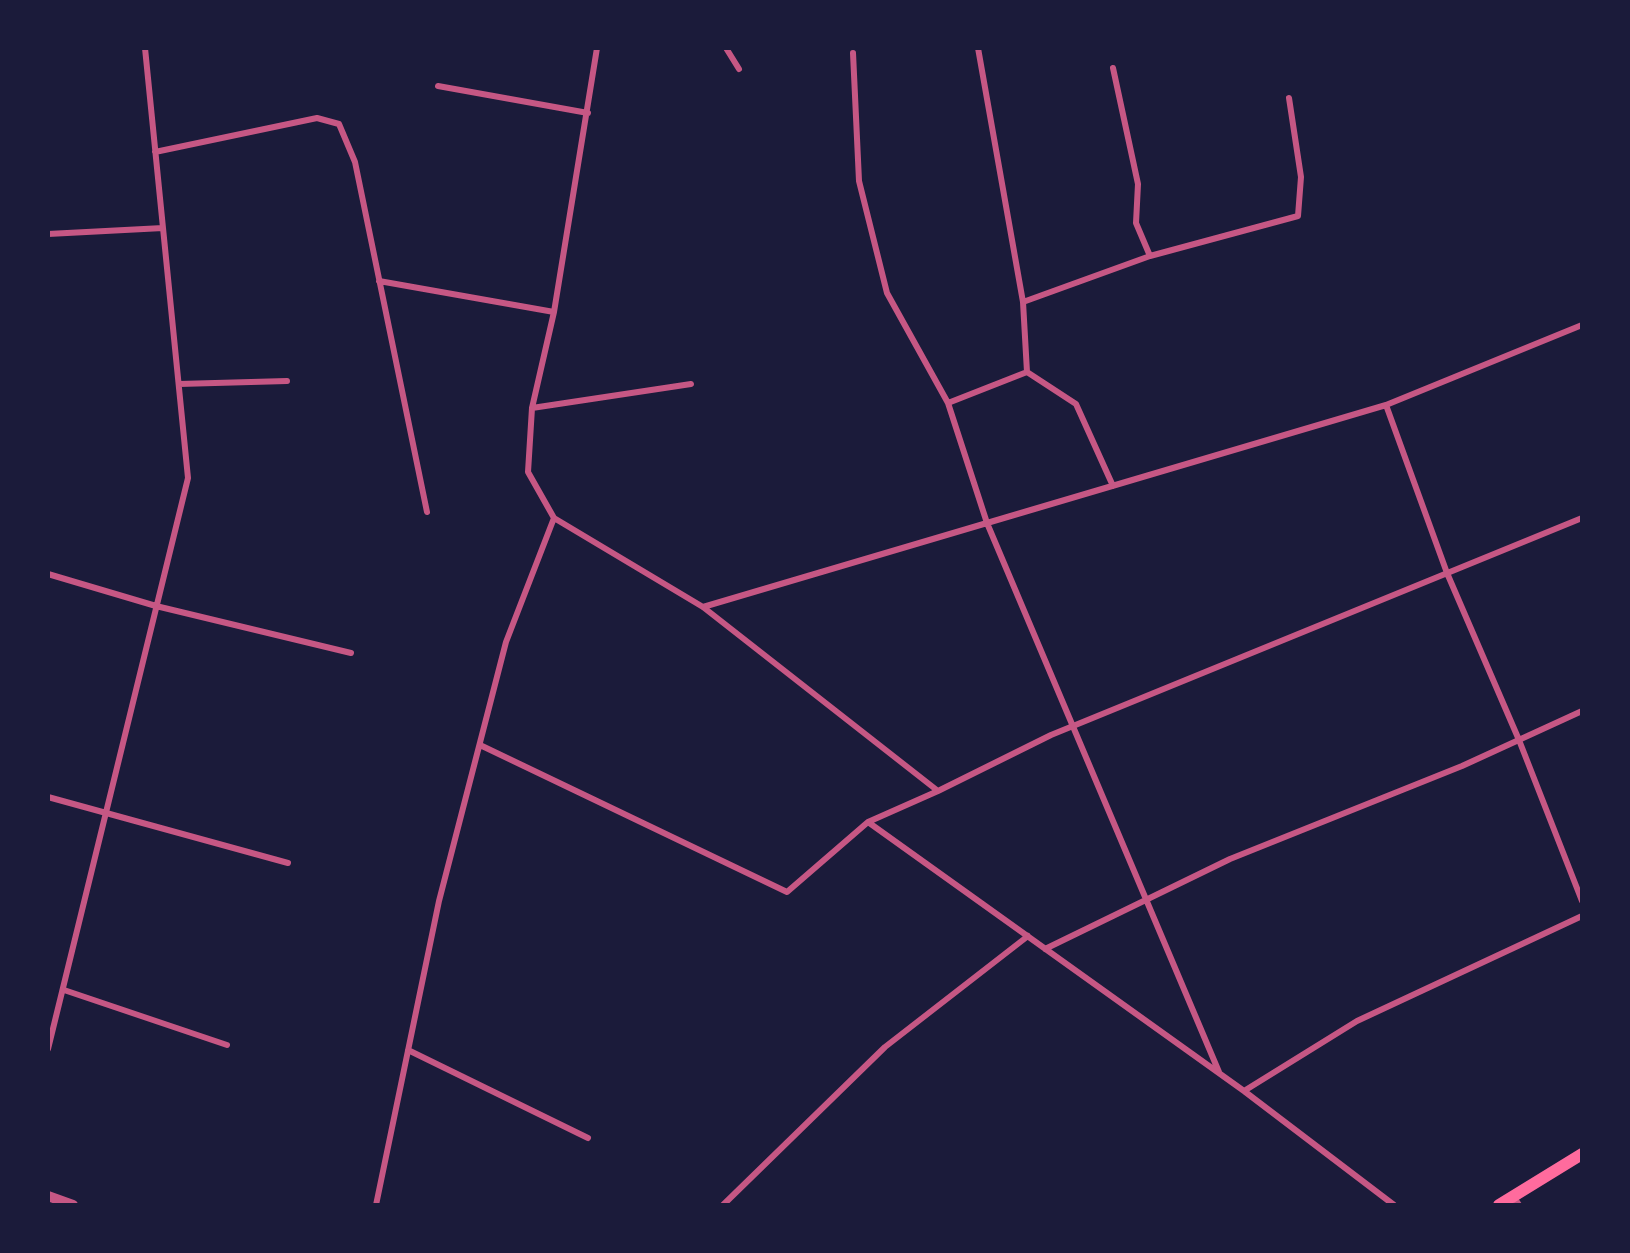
<!DOCTYPE html>
<style>
body{margin:0}
#map{position:relative;width:1630px;height:1253px;overflow:hidden;background:#1b1b3a;font-family:Barlow,sans-serif}
canvas{display:block}
.frame{position:absolute;inset:0;border:50px solid #1b1b3a;pointer-events:none}
</style>
<div id="map">
<canvas width="1630" height="1253"></canvas>
<div class="frame"></div>
</div>
<script>
const context = document.querySelector('canvas').getContext('2d');
context.lineJoin = 'round';
const toPath = rows => new Path2D(rows.map(r => 'M' + r).join(''));
function strokePath(path, color, width, dash) { context.strokeStyle = color; context.lineWidth = width; context.lineCap = dash ? 'butt' : 'round'; context.setLineDash(dash || []); context.stroke(path); }
strokePath(toPath([
 [597,48,554,312,532,408,528,472,554,518,703,607,938,791],
 [726,48,739,69],
 [978,48,1023,302,1027,372],
 [853,53,859,181,887,293,948,403,987,523,1219,1072],
 [1113,68,1138,184,1136,223,1150,256],
 [438,86,588,113],
 [155,152,317,118,339,124,355,162,427,512],
 [48,234,163,228],
 [379,281,554,312],
 [1023,302,1150,256,1298,216,1301,177,1289,98],
 [1027,372,1076,404,1113,486],
 [179,384,287,381],
 [948,403,1027,372],
 [1386,405,1582,325],
 [532,408,691,384],
 [48,574,156,606,351,653],
 [703,607,1386,405,1447,573,1519,740,1582,901],
 [480,745,787,892,868,822],
 [48,797,288,863],
 [1045,949,1230,859,1462,766,1582,711],
 [64,990,227,1045],
 [48,1049,188,478,145,48],
 [408,1050,588,1138],
 [1244,1091,1357,1021,1582,916],
 [1513,1196,1519,1205],
 [376,1205,439,901,506,642,554,518],
 [723,1205,885,1047,1028,936],
 [1394,1205,1244,1091,868,822,938,791,1051,735,1582,518]
]), '#c65784', 6);
strokePath(toPath([
 [48,1196,73,1205]
]), '#c65784', 10);
strokePath(toPath([
 [1499,1205,1582,1154]
]), '#ff6b9d', 12);
</script>
